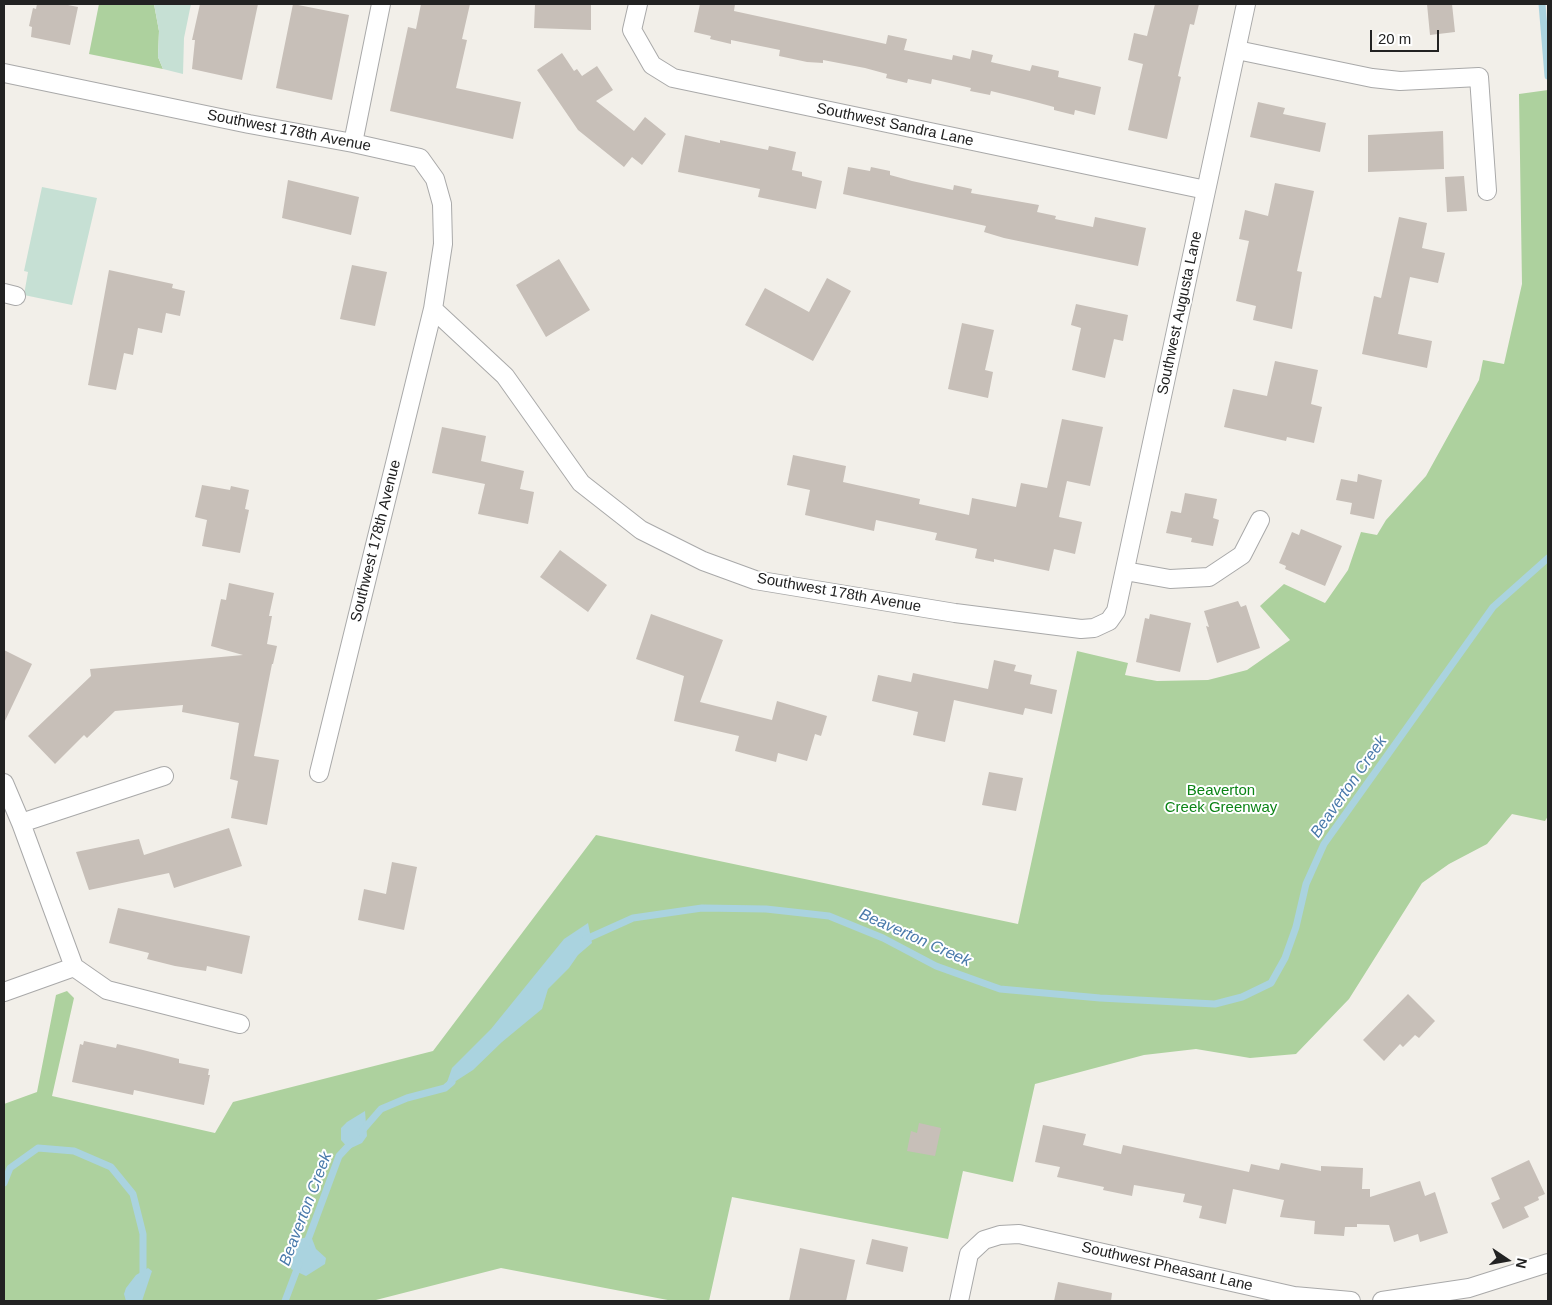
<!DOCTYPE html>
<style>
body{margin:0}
#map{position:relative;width:1552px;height:1305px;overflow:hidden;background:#f2efe9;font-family:Arial,sans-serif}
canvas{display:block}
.frame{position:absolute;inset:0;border:5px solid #222;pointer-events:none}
.north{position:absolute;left:1482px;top:1235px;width:50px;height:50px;-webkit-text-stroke:4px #fff;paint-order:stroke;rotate:102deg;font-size:14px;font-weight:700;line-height:20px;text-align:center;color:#222}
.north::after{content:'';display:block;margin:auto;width:18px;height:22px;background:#222;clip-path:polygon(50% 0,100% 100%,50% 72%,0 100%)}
.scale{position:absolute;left:1370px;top:30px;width:69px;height:22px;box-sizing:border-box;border:2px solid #222;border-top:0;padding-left:6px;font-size:15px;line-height:18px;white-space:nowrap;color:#222;-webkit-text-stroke:4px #fff;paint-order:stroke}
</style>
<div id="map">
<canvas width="1552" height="1305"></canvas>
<div class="frame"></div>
<div class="north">N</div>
<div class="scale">20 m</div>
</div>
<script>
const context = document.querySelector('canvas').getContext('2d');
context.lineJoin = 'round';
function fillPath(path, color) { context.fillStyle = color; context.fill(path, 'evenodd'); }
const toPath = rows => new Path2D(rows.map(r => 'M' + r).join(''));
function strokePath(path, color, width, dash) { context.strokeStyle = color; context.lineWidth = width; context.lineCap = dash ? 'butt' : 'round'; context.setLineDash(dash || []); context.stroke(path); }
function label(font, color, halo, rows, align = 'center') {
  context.font = font + ' Arial,sans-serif'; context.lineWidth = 4; context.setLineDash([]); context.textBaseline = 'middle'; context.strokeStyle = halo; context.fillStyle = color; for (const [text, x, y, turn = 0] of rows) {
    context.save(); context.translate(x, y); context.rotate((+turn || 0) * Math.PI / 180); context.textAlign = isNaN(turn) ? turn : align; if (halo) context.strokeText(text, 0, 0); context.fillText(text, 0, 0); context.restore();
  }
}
fillPath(toPath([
 [99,4,154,4,159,31,158,57,163,69,89,54],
 [1548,90,1548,816,1545,821,1512,814,1487,844,1449,864,1422,883,1349,999,1296,1054,1250,1058,1196,1049,1144,1055,1035,1084,1013,1182,963,1171,948,1239,732,1197,709,1301,673,1301,501,1268,372,1301,4,1301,4,1104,37,1092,56,995,67,991,74,998,52,1096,215,1133,233,1102,433,1051,596,835,1018,924,1077,651,1128,663,1125,675,1157,681,1208,680,1247,670,1290,640,1260,606,1284,584,1325,603,1348,570,1361,532,1377,535,1386,520,1426,476,1479,380,1483,360,1504,364,1522,284,1519,94]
]), '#add19e');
fillPath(toPath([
 [154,4,191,4,184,38,183,74,163,69,158,57,159,31],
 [42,187,97,198,72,305,24,295,28,272,24,271]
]), '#c6e0d4');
fillPath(toPath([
 [588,923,592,943,578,955,569,968,548,989,542,1009,502,1042,473,1070,445,1088,452,1068,491,1029,564,939],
 [365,1111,367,1136,362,1143,349,1149,341,1140,341,1128,347,1122],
 [311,1236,316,1249,326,1258,325,1264,306,1276,291,1269,293,1252,296,1240],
 [148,1268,152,1271,142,1301,126,1301,124,1294,126,1288,136,1275]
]), '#aad3df');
strokePath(toPath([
 [1542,4,1548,76],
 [584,940,633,918,702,908,766,909,829,916,883,938,936,966,1000,989,1100,998,1215,1004,1242,997,1271,983,1285,958,1296,927,1306,884,1324,844,1493,607,1548,558],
 [361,1132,381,1109,407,1098,445,1088,452,1082],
 [4,1183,10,1168,38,1148,74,1151,111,1167,133,1194,143,1234,143,1280],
 [306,1245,339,1156,352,1142],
 [285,1301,299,1264]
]), '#aad3df', 7);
fillPath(toPath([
 [37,4,63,4,78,7,70,45,31,37,32,27,29,26,33,8,36,9],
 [200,4,258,4,242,80,192,69,195,40,192,40],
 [293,4,349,15,332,100,276,88],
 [421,4,470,4,462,39,467,40,456,88,521,102,513,139,390,111,408,27,416,29],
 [535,4,591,4,591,30,534,28],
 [700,4,735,4,734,11,886,44,888,35,907,39,904,50,952,60,953,55,970,59,972,50,993,55,991,62,1030,71,1032,65,1059,71,1058,77,1101,87,1095,115,1075,110,1074,115,1054,110,1054,107,1028,100,991,91,990,95,970,91,971,88,932,79,931,84,908,79,907,83,886,78,887,74,865,68,823,60,823,63,807,62,779,56,780,50,731,40,731,44,710,39,711,36,694,32],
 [1155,4,1199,4,1194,25,1190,24,1178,76,1181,77,1167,139,1128,130,1143,64,1128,60,1134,33,1147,36],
 [1427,4,1452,4,1455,32,1430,35],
 [562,53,574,71,577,69,582,76,597,66,613,90,596,101,634,131,645,117,666,134,642,165,632,157,624,167,578,130,537,70],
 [1258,102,1285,108,1283,114,1326,123,1320,152,1250,137],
 [1443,131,1444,169,1368,172,1368,135],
 [685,135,720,143,720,140,768,150,769,146,796,152,792,170,802,172,802,176,822,181,816,209,758,197,760,189,678,172],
 [848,167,870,171,871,167,890,171,890,175,912,181,953,190,954,185,972,189,971,193,1039,205,1037,212,1056,216,1055,219,1093,227,1095,217,1146,228,1138,266,1004,238,984,232,986,226,843,194],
 [1464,176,1467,211,1447,212,1445,177],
 [288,180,359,197,351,235,282,218],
 [1275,183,1314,191,1297,271,1302,272,1292,329,1253,320,1256,306,1236,301,1249,241,1239,239,1245,210,1268,216],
 [1399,217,1427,223,1422,248,1445,253,1438,283,1410,277,1398,334,1432,341,1427,368,1362,354,1374,296,1381,298],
 [559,259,590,310,546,337,516,285],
 [352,265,387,272,375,326,340,319],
 [109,270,173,284,172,288,185,291,180,316,166,313,162,333,138,328,133,355,124,353,116,390,88,385],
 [827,278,851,291,813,361,745,325,765,288,809,312],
 [1076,304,1128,315,1123,341,1114,339,1105,378,1072,370,1081,328,1071,325],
 [962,323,994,330,985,370,993,372,988,398,948,389],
 [1275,361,1318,370,1311,404,1322,407,1314,443,1287,437,1286,441,1224,427,1233,389,1267,396],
 [1062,419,1103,427,1090,486,1067,481,1059,517,1082,522,1075,554,1054,549,1049,571,994,559,994,562,975,558,977,549,935,540,937,533,876,520,874,531,805,515,810,490,787,485,793,455,846,466,843,482,920,499,919,504,969,515,972,498,1016,507,1021,483,1047,488],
 [442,427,486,436,481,461,524,471,520,489,534,492,528,524,478,514,485,484,432,473],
 [1358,474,1382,480,1374,519,1350,514,1352,503,1336,500,1341,479,1357,482],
 [202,485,230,490,231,486,249,490,245,509,249,510,240,553,202,546,207,520,195,517],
 [1185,493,1217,499,1213,518,1219,520,1213,546,1191,542,1192,538,1166,533,1171,511,1181,513],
 [1301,529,1342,546,1325,586,1285,569,1286,566,1279,563,1292,532,1299,535],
 [560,550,607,585,588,612,540,577],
 [229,583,274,593,269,616,272,616,267,644,277,646,273,664,272,664,254,756,279,760,267,825,231,818,238,781,230,779,239,723,182,712,183,705,115,711,87,738,84,735,55,764,28,736,91,676,90,669,243,655,211,646,221,599,226,600],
 [1238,601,1241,607,1246,605,1260,648,1217,663,1206,626,1209,627,1204,611],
 [651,614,723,640,700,702,772,720,777,701,827,716,821,736,815,734,807,761,778,753,776,762,735,751,739,736,674,721,684,676,636,659],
 [1150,614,1191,623,1180,672,1136,662,1145,618,1149,619],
 [4,650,32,664,4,723],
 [994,660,1016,665,1014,671,1032,675,1030,684,1057,690,1052,714,1025,708,1023,715,954,700,945,742,913,735,918,712,872,701,878,675,911,682,913,673,988,689],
 [989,772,1023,778,1016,811,982,805],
 [229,828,242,866,174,888,169,873,89,890,76,852,139,839,144,855],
 [392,862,417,867,404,930,358,920,364,889,386,894],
 [118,908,250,936,242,974,207,966,206,971,175,966,147,959,149,953,109,943],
 [1408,994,1435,1021,1419,1038,1415,1035,1403,1047,1400,1044,1384,1061,1363,1040],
 [84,1041,116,1048,117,1044,143,1050,179,1059,179,1063,209,1069,208,1075,210,1075,204,1105,134,1090,133,1095,72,1082,80,1044,83,1045],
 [919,1123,941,1128,935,1156,907,1151,911,1131,917,1133],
 [1043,1125,1086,1134,1083,1145,1121,1154,1123,1145,1249,1172,1251,1164,1279,1170,1281,1163,1321,1171,1321,1166,1363,1168,1362,1189,1370,1189,1370,1197,1420,1181,1425,1196,1435,1192,1448,1233,1420,1242,1418,1234,1394,1242,1389,1225,1357,1224,1357,1227,1345,1227,1344,1236,1314,1234,1315,1221,1280,1217,1284,1200,1233,1189,1226,1224,1199,1218,1202,1206,1183,1202,1185,1194,1134,1185,1132,1196,1103,1190,1104,1187,1057,1177,1060,1167,1035,1162],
 [1529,1160,1545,1194,1538,1197,1539,1200,1524,1207,1529,1217,1503,1229,1491,1203,1500,1199,1491,1178],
 [872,1239,908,1247,903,1272,866,1264],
 [800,1248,855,1260,846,1301,789,1301],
 [1058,1282,1112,1293,1111,1301,1054,1301]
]), '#c7bfb8');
const minor = toPath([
 [638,4,632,30,652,65,673,78,1206,190],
 [1237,50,1372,78,1400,81,1479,77,1487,191],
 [4,73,249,124,353,143,420,158,435,179,442,204,443,244,433,309,505,376,581,483,641,530,703,561,755,580,955,613,1081,629,1094,628,1109,621,1116,611,1246,4],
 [353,143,381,4],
 [4,293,16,296],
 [1125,571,1170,579,1209,577,1242,555,1260,520],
 [319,773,433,309],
 [164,776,21,823,74,967,107,990,240,1024],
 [4,783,21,823],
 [4,992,74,967],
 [959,1301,969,1254,984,1240,1000,1235,1019,1234,1294,1296,1351,1301],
 [1382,1301,1469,1288,1548,1263]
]);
strokePath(minor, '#a9a9a9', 20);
strokePath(minor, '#fff', 18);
label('15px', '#222', '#fff', [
 ["Southwest Sandra Lane",895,125,12],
 ["Southwest 178th Avenue",289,131,11],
 ["Southwest Augusta Lane",1180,313,-78],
 ["Southwest 178th Avenue",376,541,-76],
 ["Southwest 178th Avenue",839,593,10],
 ["Southwest Pheasant Lane",1167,1267,13]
]);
label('15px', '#0c8416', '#fff', [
 ["Beaverton",1221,791],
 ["Creek Greenway",1221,808]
]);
label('italic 16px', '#4a7aab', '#fff', [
 ["Beaverton Creek",1349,787,-55],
 ["Beaverton Creek",915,938,24],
 ["Beaverton Creek",306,1209,-69]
]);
</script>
